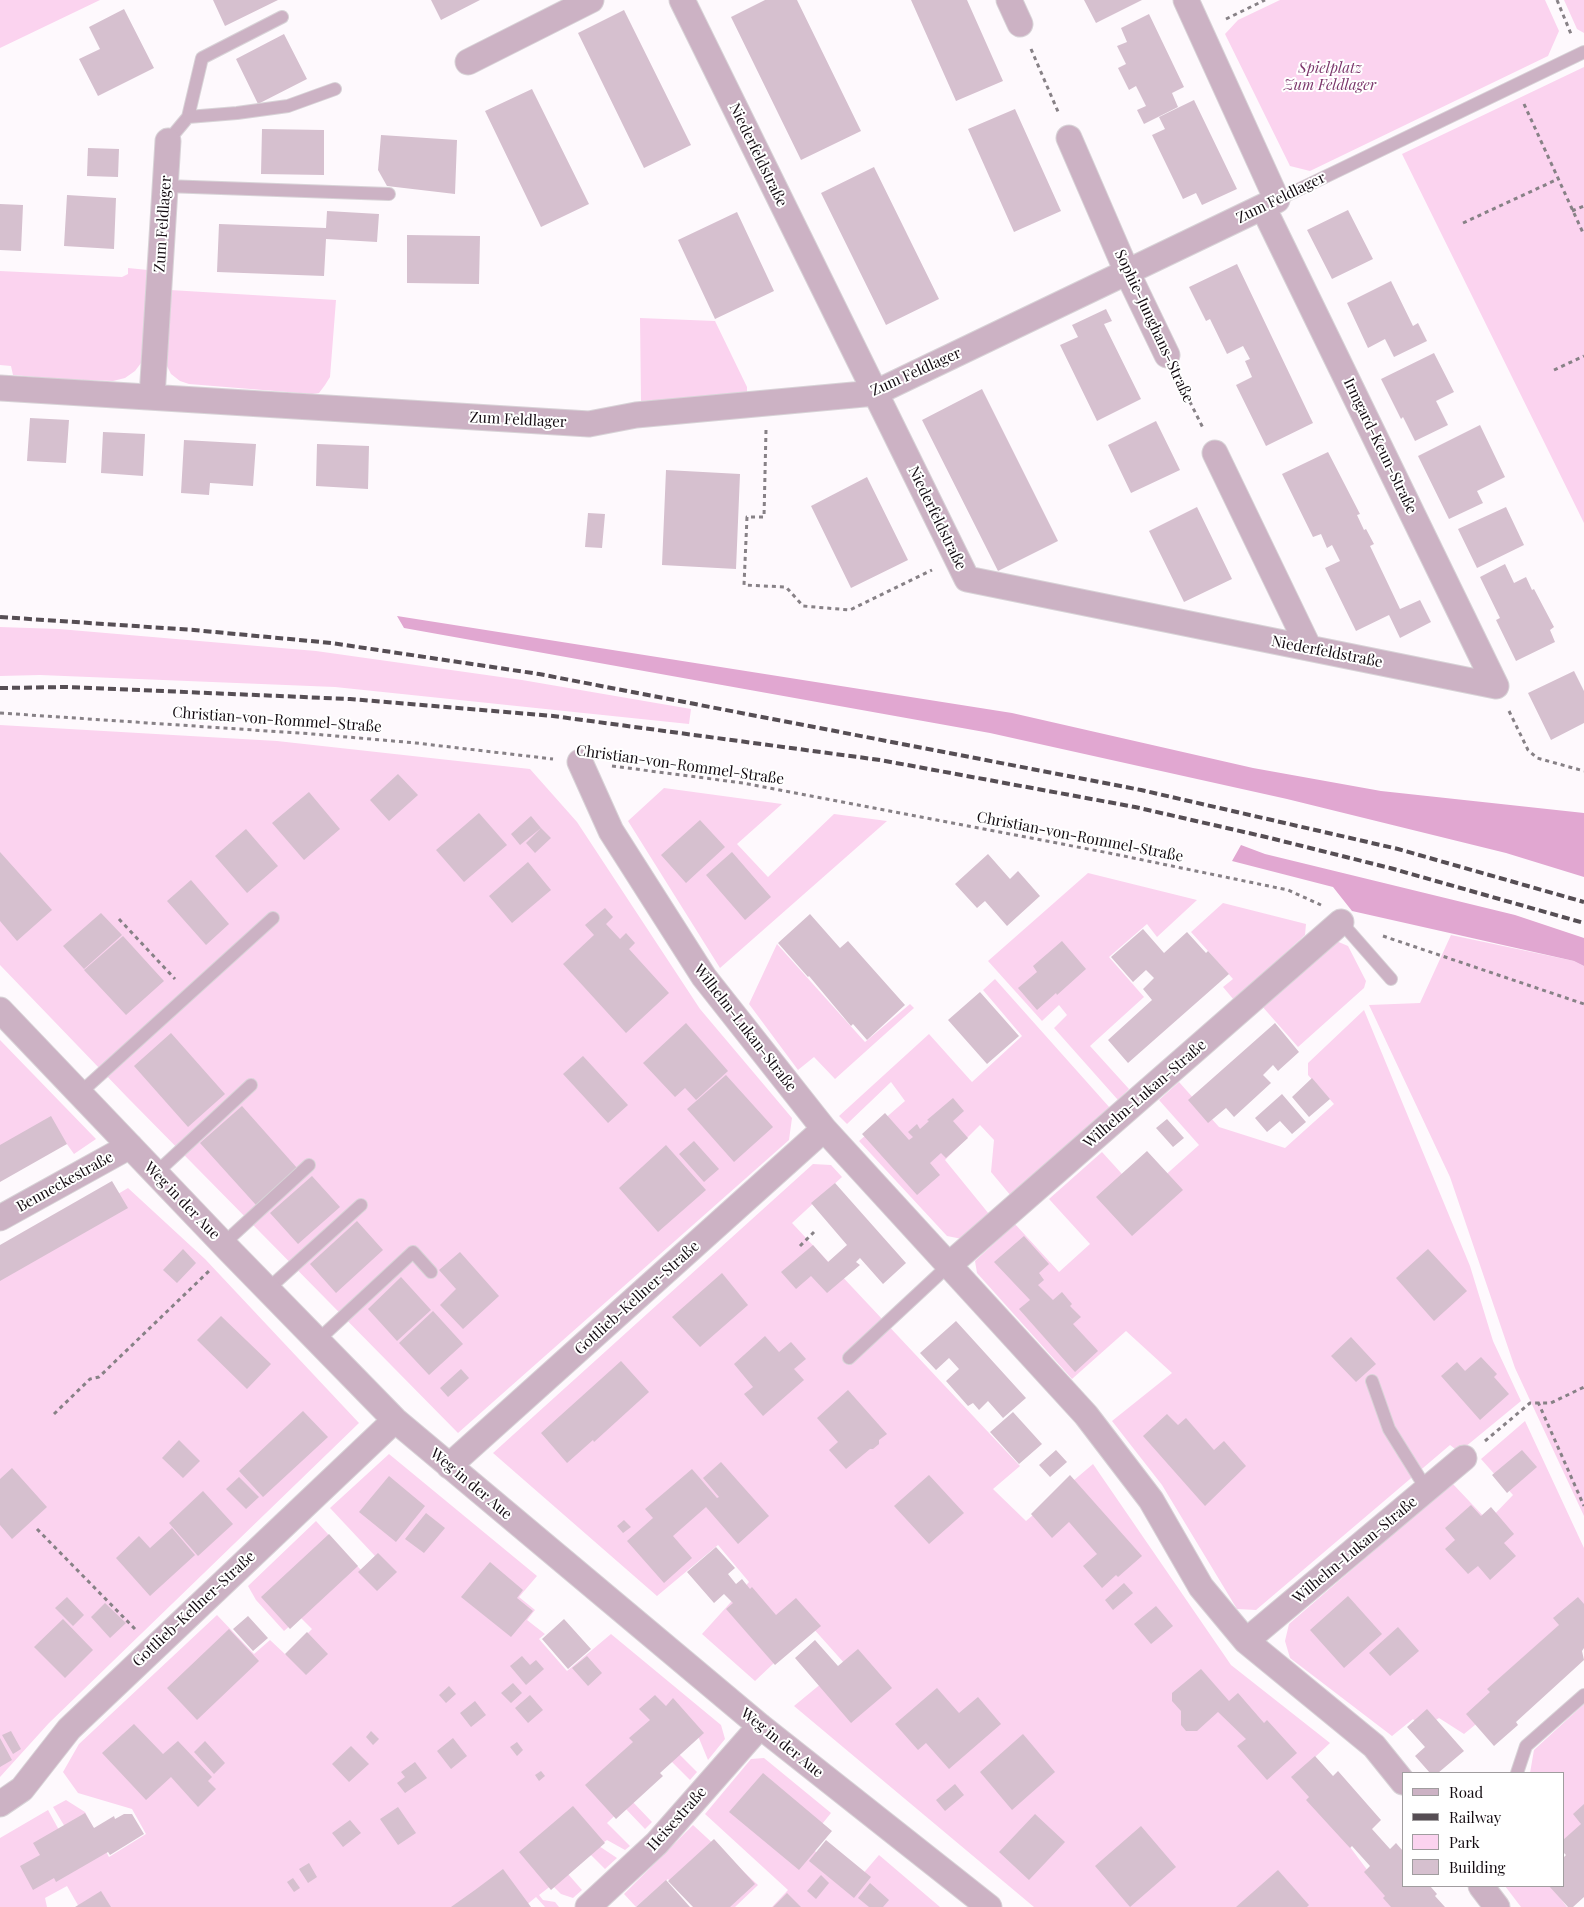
<!DOCTYPE html>
<meta charset="utf-8">
<style>
body{margin:0}
#map{position:relative;width:1584px;height:1907px;overflow:hidden;background:#fef9fd;font-family:"Playfair Display",serif}
canvas{display:block}
.legend{position:absolute;left:1402px;top:1772px;width:162px;height:115px;box-sizing:border-box;background:#fff;border:1px solid #a09d9f;margin:0;padding:6px 9px;list-style:none;font-size:15px;color:#120a10}
.legend li{display:flex;align-items:center;gap:10px;height:25px}
.legend b{width:25px;border:1px solid #a09d9f}
</style>
<div id="map">
<canvas width="1584" height="1907"></canvas>
<ul class="legend">
<li><b style="height:6px;background:#ccb2c4"></b>Road</li>
<li><b style="height:6px;background:#564e54"></b>Railway</li>
<li><b style="height:14px;background:#fbd3ef"></b>Park</li>
<li><b style="height:14px;background:#d6c0cf"></b>Building</li>
</ul>
</div>
<script>
const context = document.querySelector('canvas').getContext('2d');
context.lineJoin = 'round';
function fillPath(path, color) { context.fillStyle = color; context.fill(path, 'evenodd'); }
const toPath = rows => new Path2D(rows.map(r => 'M' + r).join(''));
function strokePath(path, color, width, dash) { context.strokeStyle = color; context.lineWidth = width; context.lineCap = dash ? 'butt' : 'round'; context.setLineDash(dash || []); context.stroke(path); }
function label(font, color, halo, rows, align = 'center') {
  context.font = font + ' "Playfair Display",serif'; context.lineWidth = 4; context.setLineDash([]); context.textBaseline = 'middle'; context.strokeStyle = halo; context.fillStyle = color; for (const [text, x, y, turn = 0] of rows) {
    context.save(); context.translate(x, y); context.rotate((+turn || 0) * Math.PI / 180); context.textAlign = isNaN(turn) ? turn : align; if (halo) context.strokeText(text, 0, 0); context.fillText(text, 0, 0); context.restore();
  }
}
fillPath(toPath([
 [0,0,100,0,0,48],
 [1280,0,1545,0,1559,31,1548,56,1310,171,1290,166,1225,34,1238,20],
 [1564,0,1584,0,1584,33,1577,29],
 [1584,67,1584,523,1402,154],
 [128,268,148,270,141,363,135,371,125,378,113,381,60,379,13,375,11,366,0,365,0,271,122,277,128,274],
 [170,290,336,300,330,377,325,385,319,393,312,394,189,384,180,381,171,374,166,364],
 [640,318,715,321,747,387,747,396,641,401],
 [0,627,59,629,316,651,522,680,691,709,689,724,335,687,40,675,0,676],
 [0,725,277,741,530,769,577,822,700,1009,792,1118,789,1140,458,1433,127,1097,0,965],
 [664,788,782,804,737,844,768,877,834,814,887,821,720,968,628,821],
 [1088,873,1197,900,1157,937,1147,924,1109,957,1144,997,1090,1046,1129,1089,1118,1100,1054,1028,1067,1015,1059,1005,1042,1021,988,961],
 [1223,903,1306,924,1305,935,1234,1000,1223,987,1233,979,1191,932],
 [1451,935,1574,961,1584,966,1584,1516,1515,1368,1450,1177,1369,1005,1420,1003],
 [1334,940,1348,946,1366,981,1364,988,1298,1047,1261,1005],
 [777,944,865,1042,910,1004,914,1008,835,1079,814,1057,798,1070,749,1004],
 [995,979,1110,1108,1011,1196,991,1172,994,1140,980,1125,945,1160,989,1214,962,1239,947,1236,859,1141,905,1101,891,1082,847,1124,839,1116,929,1034,972,1082,1022,1036,983,990],
 [1364,1010,1470,1266,1493,1341,1521,1401,1459,1452,1450,1445,1256,1610,1237,1609,1162,1485,1112,1421,1172,1373,1126,1331,1072,1379,977,1273,975,1261,1015,1224,1059,1272,1090,1244,1049,1199,1102,1152,1142,1196,1199,1145,1159,1100,1179,1082,1219,1127,1285,1148,1334,1104,1308,1075,1308,1063],
 [0,1040,96,1139,74,1154,59,1133,0,1167],
 [813,1164,831,1165,842,1177,792,1223,1020,1466,993,1489,1026,1521,1093,1464,1231,1665,1330,1743,1296,1775,1395,1907,1034,1907,794,1706,845,1664,812,1627,755,1681,702,1634,749,1582,718,1545,657,1596,493,1453],
 [128,1188,205,1259,359,1423,49,1723,0,1777,0,1264],
 [1525,1421,1584,1548,1584,1635,1464,1734,1439,1718,1422,1729,1413,1719,1392,1736,1290,1658,1285,1641,1289,1624,1452,1483,1488,1521,1513,1495,1481,1459],
 [389,1454,537,1576,519,1597,535,1610,527,1620,545,1634,539,1639,567,1671,611,1634,721,1725,725,1739,708,1760,698,1736,679,1754,697,1772,690,1780,671,1761,631,1800,652,1822,645,1829,624,1807,607,1823,630,1846,625,1850,607,1840,599,1846,617,1858,605,1869,590,1854,568,1874,582,1890,573,1898,561,1894,552,1885,539,1895,543,1900,555,1902,559,1907,545,1907,536,1897,524,1907,79,1907,67,1886,45,1898,47,1907,0,1907,0,1838,48,1810,59,1830,65,1827,53,1807,66,1800,85,1812,109,1857,146,1834,132,1809,78,1793,63,1772,79,1744,217,1615,254,1654,270,1640,286,1655,312,1629,300,1617,284,1631,256,1600,248,1586,316,1521,361,1570,375,1556,330,1508],
 [1584,1704,1584,1834,1563,1854,1563,1773,1530,1773,1534,1750],
 [764,1758,831,1813,806,1844,855,1883,879,1855,940,1907,772,1907,788,1890,705,1814,751,1759],
 [693,1825,758,1885,735,1907,694,1907,668,1879,636,1907,624,1894],
 [1505,1886,1551,1886,1567,1907,1521,1907]
]), '#fbd3ef');
fillPath(toPath([
 [397,616,1012,713,1253,768,1381,791,1584,813,1584,877,1506,853,1287,799,990,733,404,628],
 [1241,845,1265,854,1515,915,1584,938,1584,966,1574,961,1352,911,1333,887,1232,861]
]), '#e1a7d1');
fillPath(toPath([
 [213,0,278,0,225,26],
 [431,0,480,0,441,20],
 [765,0,797,0,861,131,801,160,731,17],
 [911,0,967,0,1003,81,956,101],
 [1084,0,1142,0,1096,23],
 [124,9,154,68,98,96,79,59,100,49,89,27],
 [624,10,691,145,644,168,578,33],
 [1149,14,1184,87,1172,93,1178,107,1144,124,1137,110,1146,106,1136,86,1129,90,1118,68,1126,64,1117,46,1127,42,1121,28],
 [284,34,307,79,258,104,236,59],
 [532,89,589,204,541,227,485,111],
 [1194,100,1237,189,1202,205,1196,193,1183,199,1152,135,1165,129,1159,117],
 [1015,109,1061,211,1014,232,968,129],
 [262,129,324,130,324,175,261,174],
 [381,135,457,140,455,194,387,186,378,170],
 [88,148,119,149,118,177,87,176],
 [874,167,939,299,886,325,821,193],
 [67,195,116,198,114,249,64,246],
 [0,204,23,205,21,251,0,250],
 [1348,210,1373,259,1332,279,1307,230],
 [327,211,379,214,377,242,326,239,324,276,217,272,219,224,326,228],
 [737,212,774,291,715,319,678,240],
 [407,235,480,236,479,284,407,283],
 [1237,264,1313,423,1266,446,1236,385,1252,377,1245,361,1250,359,1243,346,1227,354,1210,319,1206,321,1189,287],
 [1391,281,1413,326,1418,323,1427,341,1394,357,1385,339,1368,348,1347,303],
 [1106,309,1112,321,1104,324,1141,399,1097,421,1060,345,1078,337,1072,325],
 [1434,353,1454,392,1436,401,1448,425,1415,441,1403,417,1401,419,1381,379],
 [982,389,1058,541,998,571,922,420],
 [30,418,69,420,66,463,27,461],
 [1156,421,1180,470,1131,493,1108,445],
 [1480,425,1505,477,1477,491,1483,503,1449,519,1418,456],
 [103,432,145,434,143,476,101,473],
 [184,440,256,444,253,486,210,483,209,495,181,493],
 [317,444,369,446,368,489,316,486],
 [1328,452,1360,514,1357,515,1364,530,1366,529,1374,544,1370,546,1400,609,1420,600,1431,622,1400,638,1389,615,1356,631,1325,568,1340,561,1332,545,1327,548,1321,534,1313,537,1282,474],
 [666,470,740,474,736,569,662,565],
 [867,477,908,560,851,588,811,506],
 [1197,507,1232,579,1184,602,1149,531],
 [1506,507,1524,545,1477,568,1458,529],
 [588,513,605,514,602,548,585,547],
 [1505,564,1514,583,1526,577,1532,590,1534,589,1554,627,1550,630,1555,642,1516,661,1496,620,1500,618,1480,577],
 [1574,671,1584,691,1584,723,1551,740,1528,693],
 [398,774,418,795,389,821,370,800],
 [309,792,340,829,304,860,272,823],
 [479,813,507,845,464,882,436,850],
 [531,816,541,828,520,845,511,834],
 [700,820,725,847,686,883,661,855],
 [541,828,551,838,535,853,526,843],
 [246,829,278,866,247,893,215,856],
 [0,852,52,910,17,941,0,921],
 [732,852,771,897,745,920,706,875],
 [988,854,1010,879,1018,871,1040,896,1007,926,985,901,977,908,955,884],
 [528,862,551,890,512,923,489,896],
 [191,880,229,924,206,945,167,901],
 [605,908,613,917,606,924,620,939,626,933,635,943,629,949,669,993,626,1033,563,964,594,935,585,925],
 [101,913,122,935,84,969,63,946],
 [810,914,840,948,848,941,905,1005,867,1040,853,1024,851,1026,809,976,808,977,778,943],
 [1143,929,1164,953,1187,932,1206,953,1208,951,1229,974,1128,1063,1108,1040,1152,1000,1143,989,1154,978,1146,970,1133,982,1111,957],
 [123,936,164,981,126,1015,84,970],
 [1062,941,1086,969,1057,995,1056,993,1037,1010,1018,988,1037,972,1033,966],
 [980,992,1019,1036,987,1064,948,1020],
 [686,1023,728,1071,696,1100,685,1088,675,1097,643,1063],
 [1275,1023,1299,1052,1278,1071,1273,1065,1263,1075,1271,1083,1234,1117,1226,1108,1208,1123,1188,1100],
 [171,1033,225,1094,188,1127,134,1066],
 [583,1056,628,1105,608,1123,563,1074],
 [726,1075,773,1127,734,1162,687,1109],
 [1312,1078,1330,1099,1309,1117,1292,1097],
 [1282,1094,1306,1122,1292,1134,1280,1121,1267,1132,1255,1118],
 [953,1098,964,1111,953,1121,968,1138,946,1158,941,1153,930,1163,940,1175,917,1195,862,1134,885,1113,909,1140,913,1137,908,1132,917,1124,920,1129,929,1121,927,1120],
 [242,1106,297,1168,256,1205,200,1143],
 [51,1116,67,1144,0,1182,0,1145],
 [1167,1119,1184,1138,1173,1147,1156,1128],
 [694,1141,719,1169,704,1182,679,1154],
 [666,1145,706,1190,658,1232,619,1188],
 [1147,1151,1183,1190,1132,1236,1096,1197],
 [312,1176,340,1207,298,1244,270,1213],
 [112,1181,128,1208,0,1281,0,1245],
 [835,1183,906,1263,883,1284,860,1258,856,1262,860,1265,827,1293,811,1276,796,1289,781,1272,813,1245,828,1262,847,1245,811,1203],
 [357,1221,383,1250,336,1293,310,1264],
 [1024,1236,1049,1264,1039,1273,1044,1280,1038,1285,1053,1300,1062,1292,1072,1304,1070,1306,1081,1317,1073,1324,1098,1351,1075,1372,1019,1309,1030,1300,994,1262],
 [183,1249,196,1263,177,1283,163,1270],
 [1428,1249,1467,1291,1434,1321,1396,1278],
 [460,1252,499,1296,463,1329,440,1305,456,1289,439,1270],
 [722,1273,748,1305,700,1347,672,1317],
 [401,1277,431,1310,397,1341,368,1309],
 [433,1311,463,1344,429,1375,399,1343],
 [221,1316,271,1364,247,1389,197,1340],
 [956,1321,1026,1398,1003,1418,988,1401,979,1410,973,1403,968,1406,946,1381,959,1369,949,1358,936,1370,920,1353],
 [765,1336,779,1352,791,1342,806,1359,794,1369,804,1380,763,1416,744,1394,753,1387,734,1364],
 [1351,1337,1376,1364,1356,1382,1331,1356],
 [1481,1357,1497,1374,1494,1377,1509,1394,1480,1420,1441,1376,1457,1362,1465,1371],
 [621,1361,649,1392,594,1442,593,1440,567,1463,541,1433],
 [461,1369,469,1378,448,1397,440,1388],
 [848,1390,887,1434,879,1440,879,1444,873,1449,870,1449,846,1469,829,1450,838,1442,817,1418],
 [303,1411,328,1437,263,1497,239,1471],
 [1013,1412,1042,1444,1019,1464,990,1432],
 [1167,1414,1178,1425,1186,1418,1214,1450,1224,1441,1246,1466,1205,1506,1143,1436],
 [179,1440,200,1461,183,1478,162,1458],
 [1056,1450,1067,1462,1050,1477,1039,1465],
 [1522,1450,1537,1467,1507,1493,1492,1475],
 [721,1462,769,1516,738,1544,706,1507,714,1500,673,1536,692,1558,664,1583,627,1541,653,1518,645,1509,692,1469,717,1498,719,1497,703,1478],
 [12,1468,47,1507,12,1539,0,1525,0,1479],
 [929,1475,964,1513,929,1544,894,1506],
 [1070,1475,1142,1556,1118,1577,1116,1575,1102,1588,1083,1566,1097,1554,1069,1522,1052,1538,1031,1514],
 [389,1476,425,1506,396,1542,359,1512],
 [239,1477,259,1497,246,1509,226,1489],
 [203,1491,233,1524,198,1556,169,1523],
 [1471,1505,1481,1516,1491,1507,1514,1534,1504,1543,1516,1556,1490,1580,1478,1566,1468,1574,1445,1549,1455,1540,1445,1528],
 [426,1513,445,1528,424,1553,405,1539],
 [624,1520,631,1527,623,1533,617,1526],
 [172,1528,195,1555,150,1596,116,1558,139,1536,150,1548],
 [329,1534,358,1566,290,1629,261,1597],
 [716,1547,735,1568,728,1574,736,1584,742,1579,750,1589,752,1587,776,1615,796,1598,821,1626,775,1665,726,1609,733,1603,724,1594,714,1603,687,1572],
 [378,1553,397,1572,377,1591,358,1572],
 [490,1562,523,1590,517,1598,533,1611,511,1637,461,1597],
 [1124,1583,1133,1593,1113,1610,1105,1600],
 [1348,1596,1382,1634,1344,1668,1310,1630],
 [67,1597,84,1615,73,1626,55,1608],
 [1578,1597,1584,1604,1584,1648,1582,1651,1584,1660,1516,1722,1518,1725,1494,1746,1466,1714,1490,1692,1487,1689,1559,1625,1553,1618],
 [105,1603,126,1623,110,1638,91,1617],
 [1156,1606,1173,1626,1151,1644,1134,1624],
 [248,1616,268,1638,253,1651,233,1629],
 [63,1619,93,1650,65,1678,34,1647],
 [564,1619,591,1649,568,1669,542,1639],
 [1398,1627,1419,1651,1390,1676,1369,1653],
 [229,1629,259,1661,197,1720,167,1688],
 [307,1632,328,1654,306,1675,285,1654],
 [815,1640,838,1666,858,1649,892,1688,851,1723,795,1658],
 [522,1656,530,1665,536,1660,544,1669,526,1685,510,1666],
 [587,1656,602,1673,588,1686,572,1668],
 [1201,1669,1229,1701,1238,1693,1264,1723,1267,1720,1297,1753,1267,1780,1237,1746,1246,1739,1218,1712,1197,1731,1186,1731,1181,1725,1181,1711,1172,1701,1172,1693],
 [513,1683,522,1693,511,1703,501,1693],
 [449,1686,456,1694,446,1703,439,1695],
 [937,1688,959,1713,978,1697,1001,1724,949,1769,926,1743,918,1750,895,1724],
 [530,1695,543,1710,528,1723,515,1708],
 [655,1695,666,1706,673,1698,704,1733,660,1773,663,1776,616,1819,585,1785,633,1742,629,1738,650,1720,639,1709],
 [475,1701,486,1715,471,1727,460,1713],
 [1427,1709,1464,1751,1438,1773,1430,1773,1415,1756,1425,1747,1407,1727],
 [134,1724,163,1754,178,1741,212,1777,208,1781,216,1789,198,1807,171,1777,146,1800,102,1753],
 [11,1731,21,1749,13,1754,2,1735],
 [371,1731,379,1739,373,1745,366,1737],
 [1023,1734,1055,1772,1012,1810,980,1772],
 [0,1738,12,1760,0,1767],
 [453,1738,467,1756,451,1769,437,1751],
 [205,1741,225,1763,214,1774,194,1752],
 [517,1742,523,1750,517,1756,510,1747],
 [351,1746,369,1764,349,1782,332,1764],
 [1315,1756,1333,1776,1338,1771,1381,1820,1372,1829,1390,1849,1396,1843,1403,1851,1403,1886,1430,1886,1437,1894,1435,1896,1445,1907,1391,1907,1383,1898,1385,1896,1364,1872,1370,1866,1352,1846,1350,1848,1306,1800,1309,1797,1291,1777],
 [415,1762,427,1778,405,1793,397,1783,405,1777,401,1772],
 [541,1771,545,1776,539,1781,535,1775],
 [763,1773,832,1831,799,1870,729,1812],
 [955,1784,964,1795,945,1811,936,1800],
 [1584,1804,1584,1897,1573,1907,1568,1907,1549,1886,1563,1886,1563,1858,1566,1855,1563,1852,1563,1840,1581,1824,1573,1814],
 [573,1806,605,1843,551,1890,519,1852],
 [398,1807,416,1833,398,1845,380,1819],
 [85,1813,94,1828,114,1816,115,1819,124,1814,132,1814,144,1834,110,1855,108,1852,56,1882,54,1878,33,1890,20,1866,40,1855,33,1843],
 [1035,1814,1065,1842,1029,1880,999,1852],
 [350,1820,361,1833,343,1847,332,1833],
 [1141,1826,1176,1867,1130,1907,1095,1866],
 [714,1839,755,1884,730,1907,693,1907,668,1881],
 [826,1840,871,1877,854,1898,809,1861],
 [309,1863,317,1877,308,1883,299,1869],
 [503,1869,531,1907,451,1907,475,1890],
 [1278,1870,1309,1905,1307,1907,1236,1907],
 [821,1875,829,1883,816,1899,807,1891],
 [293,1878,300,1888,294,1892,287,1882],
 [666,1880,690,1907,636,1907],
 [870,1883,889,1900,883,1907,869,1907,858,1898],
 [101,1891,111,1907,75,1907],
 [787,1893,801,1907,773,1907]
]), '#d6c0cf');
const lane = toPath([
 [188,117,237,113,288,106,335,89],
 [168,141,188,117,202,58,282,17],
 [165,186,389,194],
 [1277,200,1584,52],
 [1341,922,1391,979],
 [80,1093,273,918],
 [156,1173,251,1085],
 [223,1244,309,1165],
 [268,1289,361,1205],
 [317,1341,413,1252,431,1272],
 [849,1358,949,1265],
 [1372,1381,1389,1429,1427,1490],
 [1517,1773,1526,1746,1584,1695]
]);
const street = toPath([
 [682,0,967,579,1496,686],
 [1009,0,1020,24],
 [468,62,591,0],
 [1069,138,1127,272,1167,355],
 [1263,207,1496,686],
 [0,388,589,424,636,415,875,393,1277,200,1186,0],
 [152,397,168,141],
 [1215,453,1309,648],
 [580,762,611,831,704,977,824,1129,1086,1415,1151,1500,1201,1587,1246,1641,1374,1746,1403,1782],
 [0,1010,230,1251,395,1420,760,1726,989,1907],
 [0,1218,130,1146],
 [949,1265,1341,922],
 [449,1466,824,1129],
 [1246,1641,1464,1458],
 [0,1804,22,1789,69,1729,395,1420],
 [1481,1886,1497,1907],
 [588,1907,657,1843,760,1726]
]);
strokePath(lane, '#d8d3d7', 14);
strokePath(street, '#d8d3d7', 27);
strokePath(toPath([
 [1557,0,1571,34],
 [1226,19,1265,0],
 [1031,49,1059,114],
 [1524,104,1584,235],
 [1572,211,1584,206],
 [1463,223,1558,179],
 [1554,370,1584,356],
 [1179,380,1203,428],
 [766,430,764,517,747,517,744,585,786,587,803,606,850,610,932,570],
 [1509,711,1528,750,1537,758,1584,771],
 [0,713,313,734,416,743,553,759],
 [612,766,743,783,1109,853,1288,890,1321,905],
 [119,919,175,979],
 [1383,936,1584,1004],
 [800,1246,814,1232],
 [1538,1402,1584,1506],
 [54,1414,90,1379,99,1377,209,1271],
 [1485,1441,1530,1403,1551,1403,1584,1387],
 [37,1529,135,1629]
]), '#878186', 3, [4, 4]);
strokePath(lane, '#ccb2c4', 12);
strokePath(street, '#ccb2c4', 25);
strokePath(toPath([
 [0,617,194,630,331,643,539,674,1141,790,1398,849,1584,902],
 [0,688,67,687,350,699,553,716,880,760,1135,807,1266,837,1390,868,1584,923]
]), '#564e54', 4, [8, 4]);
label('italic 15px', '#7b366b', '#fff', [
 ["Spielplatz",1330,68],
 ["Zum Feldlager",1330,85]
]);
label('15px', '#120a10', '#fff', [
 ["Niederfeldstraße",758,155,64],
 ["Zum Feldlager",1281,198,-26],
 ["Zum Feldlager",163,224,-86],
 ["Sophie-Junghans-Straße",1154,326,65],
 ["Zum Feldlager",916,372,-24],
 ["Zum Feldlager",518,420,3],
 ["Irmgard-Keun-Straße",1380,446,64],
 ["Niederfeldstraße",937,518,64],
 ["Niederfeldstraße",1327,652,11],
 ["Christian-von-Rommel-Straße",277,720,4],
 ["Christian-von-Rommel-Straße",680,765,8],
 ["Christian-von-Rommel-Straße",1080,837,11],
 ["Wilhelm-Lukan-Straße",745,1028,52],
 ["Wilhelm-Lukan-Straße",1145,1094,-41],
 ["Benneckestraße",65,1182,-29],
 ["Weg in der Aue",182,1201,46],
 ["Gottlieb-Kellner-Straße",637,1298,-42],
 ["Weg in der Aue",471,1484,40],
 ["Wilhelm-Lukan-Straße",1355,1550,-40],
 ["Gottlieb-Kellner-Straße",194,1609,-43],
 ["Weg in der Aue",782,1743,39],
 ["Heisestraße",677,1819,-48]
]);
</script>
